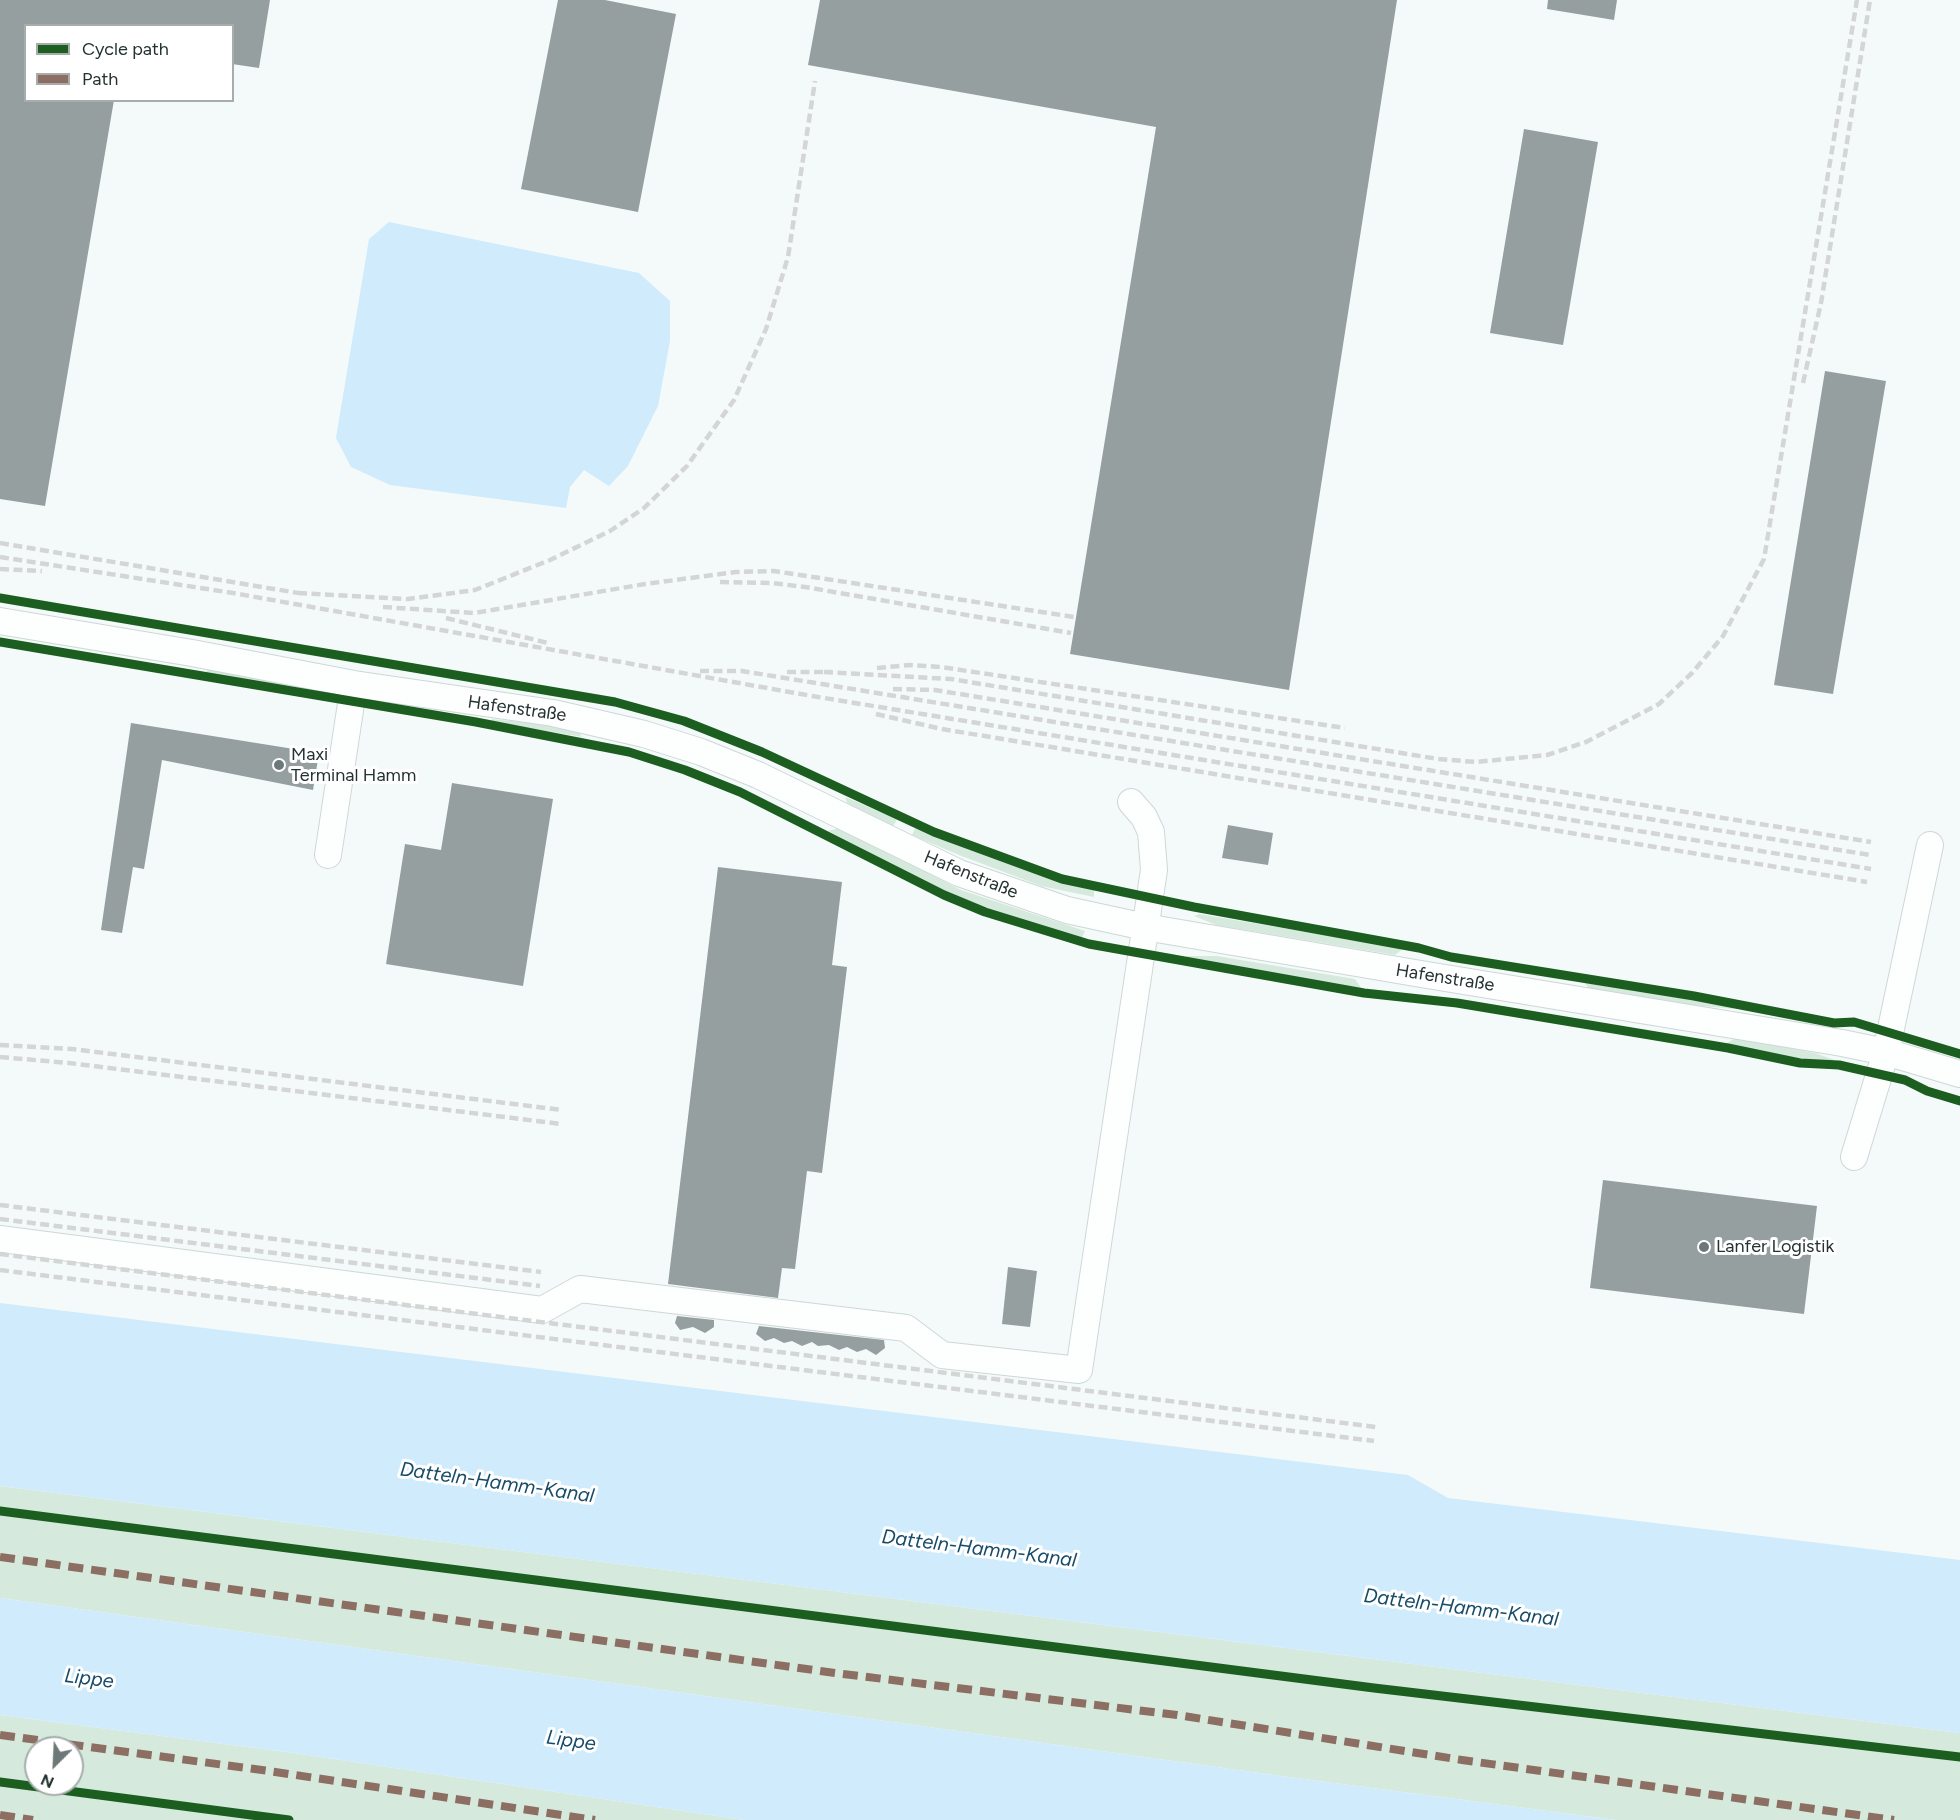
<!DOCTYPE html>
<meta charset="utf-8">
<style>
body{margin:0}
#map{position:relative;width:1960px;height:1820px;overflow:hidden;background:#f4fafa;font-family:Figtree,sans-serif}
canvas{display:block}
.legend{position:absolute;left:24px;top:24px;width:210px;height:78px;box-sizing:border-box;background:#fff;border:2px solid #a7adad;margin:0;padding:8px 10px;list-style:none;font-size:18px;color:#243232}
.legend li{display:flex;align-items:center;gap:12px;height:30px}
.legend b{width:30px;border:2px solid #a7adad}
.north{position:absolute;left:24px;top:1736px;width:60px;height:60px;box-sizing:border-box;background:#fff;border:2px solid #a7adad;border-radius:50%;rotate:204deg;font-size:16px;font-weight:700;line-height:24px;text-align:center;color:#243232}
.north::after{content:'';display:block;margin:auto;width:21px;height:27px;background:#6d7878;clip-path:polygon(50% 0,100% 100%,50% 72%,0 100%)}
</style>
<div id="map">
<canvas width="1960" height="1820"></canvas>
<ul class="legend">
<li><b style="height:8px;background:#1b5e20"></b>Cycle path</li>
<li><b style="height:8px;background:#8d6e63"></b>Path</li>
</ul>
<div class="north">N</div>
</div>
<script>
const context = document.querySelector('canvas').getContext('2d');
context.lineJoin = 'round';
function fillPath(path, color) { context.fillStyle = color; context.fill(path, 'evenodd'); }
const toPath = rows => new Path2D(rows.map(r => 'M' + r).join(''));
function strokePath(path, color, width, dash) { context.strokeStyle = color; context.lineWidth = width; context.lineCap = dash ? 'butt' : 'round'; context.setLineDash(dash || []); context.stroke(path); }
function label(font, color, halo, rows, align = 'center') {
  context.font = font + ' Figtree,sans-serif'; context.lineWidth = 6; context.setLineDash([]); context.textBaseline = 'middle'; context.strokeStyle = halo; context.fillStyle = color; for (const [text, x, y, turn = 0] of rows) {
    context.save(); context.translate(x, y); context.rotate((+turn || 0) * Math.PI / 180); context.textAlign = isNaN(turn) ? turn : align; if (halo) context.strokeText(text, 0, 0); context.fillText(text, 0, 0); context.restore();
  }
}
fillPath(toPath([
 [213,667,235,670,301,690,204,673],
 [492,719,577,728,582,737,491,722],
 [845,797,897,819,893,827,849,808],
 [840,828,961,890,1085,931,1082,938,1007,916,958,898,828,831],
 [915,828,1044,877,1094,890,1094,897,1041,886,959,855,912,835],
 [1199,914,1404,948,1395,955,1216,925,1194,916],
 [1186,956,1217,956,1355,979,1362,989,1187,958],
 [1584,982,1734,1007,1734,1009,1662,1002,1591,991],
 [1735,1038,1815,1053,1835,1060,1806,1060,1726,1044],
 [0,1486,1960,1733,1960,1820,1616,1820,1281,1776,0,1598],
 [0,1715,294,1753,744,1820,0,1820],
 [36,1748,72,1748,72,1784,36,1784]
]), '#d5eadd');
fillPath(toPath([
 [389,222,639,273,670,301,670,341,658,406,628,466,609,486,584,470,570,487,566,508,390,485,351,467,336,438,369,239],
 [0,1303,1408,1475,1448,1498,1960,1560,1960,1733,0,1486],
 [0,1598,1281,1776,1616,1820,744,1820,294,1753,0,1715]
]), '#d0ebfb');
fillPath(toPath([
 [0,0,270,0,259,68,232,64,232,26,26,26,26,100,114,100,45,506,0,499],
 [558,0,605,0,676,14,638,212,521,189],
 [820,0,1397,0,1289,690,1070,654,1156,127,808,65],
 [1548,0,1617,0,1614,20,1547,9],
 [1524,129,1598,142,1563,345,1490,333],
 [1825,371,1886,381,1833,694,1774,685],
 [131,723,319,753,313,790,162,760,144,869,133,867,122,933,101,930],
 [452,783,553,799,523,986,386,964,405,844,441,850],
 [1228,825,1273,833,1268,865,1222,858],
 [718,867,842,882,832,965,847,967,822,1173,807,1171,795,1269,782,1268,778,1298,668,1284],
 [1603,1180,1817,1206,1804,1314,1590,1288],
 [1008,1267,1037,1271,1030,1327,1002,1324],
 [677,1316,714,1320,714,1327,705,1333,693,1327,680,1330,675,1323],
 [759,1326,884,1340,885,1348,876,1355,866,1349,857,1352,847,1347,839,1350,829,1345,818,1346,812,1342,802,1346,792,1341,784,1343,774,1338,765,1341,756,1334]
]), '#969fa0');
const minor = toPath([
 [0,621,192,653,354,684,553,713,644,734,701,752,758,775,959,873,1067,910,1145,927,1421,974,1842,1043,1886,1052,1960,1074],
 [328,855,354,684],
 [1854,1157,1886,1052,1930,845],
 [0,1239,542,1310,580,1289,906,1328,942,1355,1079,1370,1154,870,1151,832,1144,817,1131,802]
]);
strokePath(minor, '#ced7d7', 28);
strokePath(minor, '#fdfefe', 26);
strokePath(toPath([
 [1803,383,1821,303,1870,0],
 [0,543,304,594],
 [0,557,233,593,812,696,1871,869],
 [0,569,42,571],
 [720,582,772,583,805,587,1071,633],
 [298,593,408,599,475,590,550,560,610,531,644,508,687,466,734,400,766,329,788,257,815,81],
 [383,607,474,613,645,584,736,572,774,571,1074,617],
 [446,618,548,643],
 [877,668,910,665,941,667,1345,728],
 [700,671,742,671,1870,855],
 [787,672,832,672],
 [824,672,951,679,1438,759,1476,762,1547,755,1586,742,1659,704,1692,673,1723,636,1764,559,1857,0],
 [893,689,935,690,1871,842],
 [876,714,942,729,1867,882],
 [0,1045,72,1049,562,1110],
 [0,1057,69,1063,561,1124],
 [0,1205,541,1272],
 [0,1219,540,1286],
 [0,1254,1376,1427],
 [0,1270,1374,1441]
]), '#d4d5d5', 4.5, [9, 4.5]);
strokePath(toPath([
 [0,1557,835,1673,1177,1715,1462,1760,1894,1820],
 [0,1735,262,1770,595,1820],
 [0,1815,33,1820]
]), '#8d6e63', 8, [15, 8]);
strokePath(toPath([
 [0,598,615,702,684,721,762,752,934,832,1062,879,1194,907,1419,948,1451,957,1694,996,1834,1023,1854,1022,1960,1054],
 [0,642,476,722,629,752,685,770,740,792,944,895,985,912,1089,944,1364,993,1457,1003,1728,1048,1800,1063,1839,1065,1905,1080,1927,1091,1960,1101],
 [0,1511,1374,1688,1960,1757],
 [0,1782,289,1820]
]), '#1b5e20', 9);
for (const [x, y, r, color] of [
 [279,765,6,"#6d7878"],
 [1704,1247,6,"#6d7878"]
]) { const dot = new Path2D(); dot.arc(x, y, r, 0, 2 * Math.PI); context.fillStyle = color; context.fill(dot); strokePath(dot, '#fff', 2); }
label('18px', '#243232', '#fff', [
 ["Hafenstraße",517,709,8],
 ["Hafenstraße",971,875,22],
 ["Hafenstraße",1445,978,9]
]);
label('18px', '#243232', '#fff', [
 ["Maxi",291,755],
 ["Terminal Hamm",291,776],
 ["Lanfer Logistik",1716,1247]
], 'left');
label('italic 20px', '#164b69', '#fff', [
 ["Datteln-Hamm-Kanal",497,1483,8],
 ["Datteln-Hamm-Kanal",979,1549,7],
 ["Datteln-Hamm-Kanal",1461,1608,7],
 ["Lippe",89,1679,7],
 ["Lippe",571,1741,8]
]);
</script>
